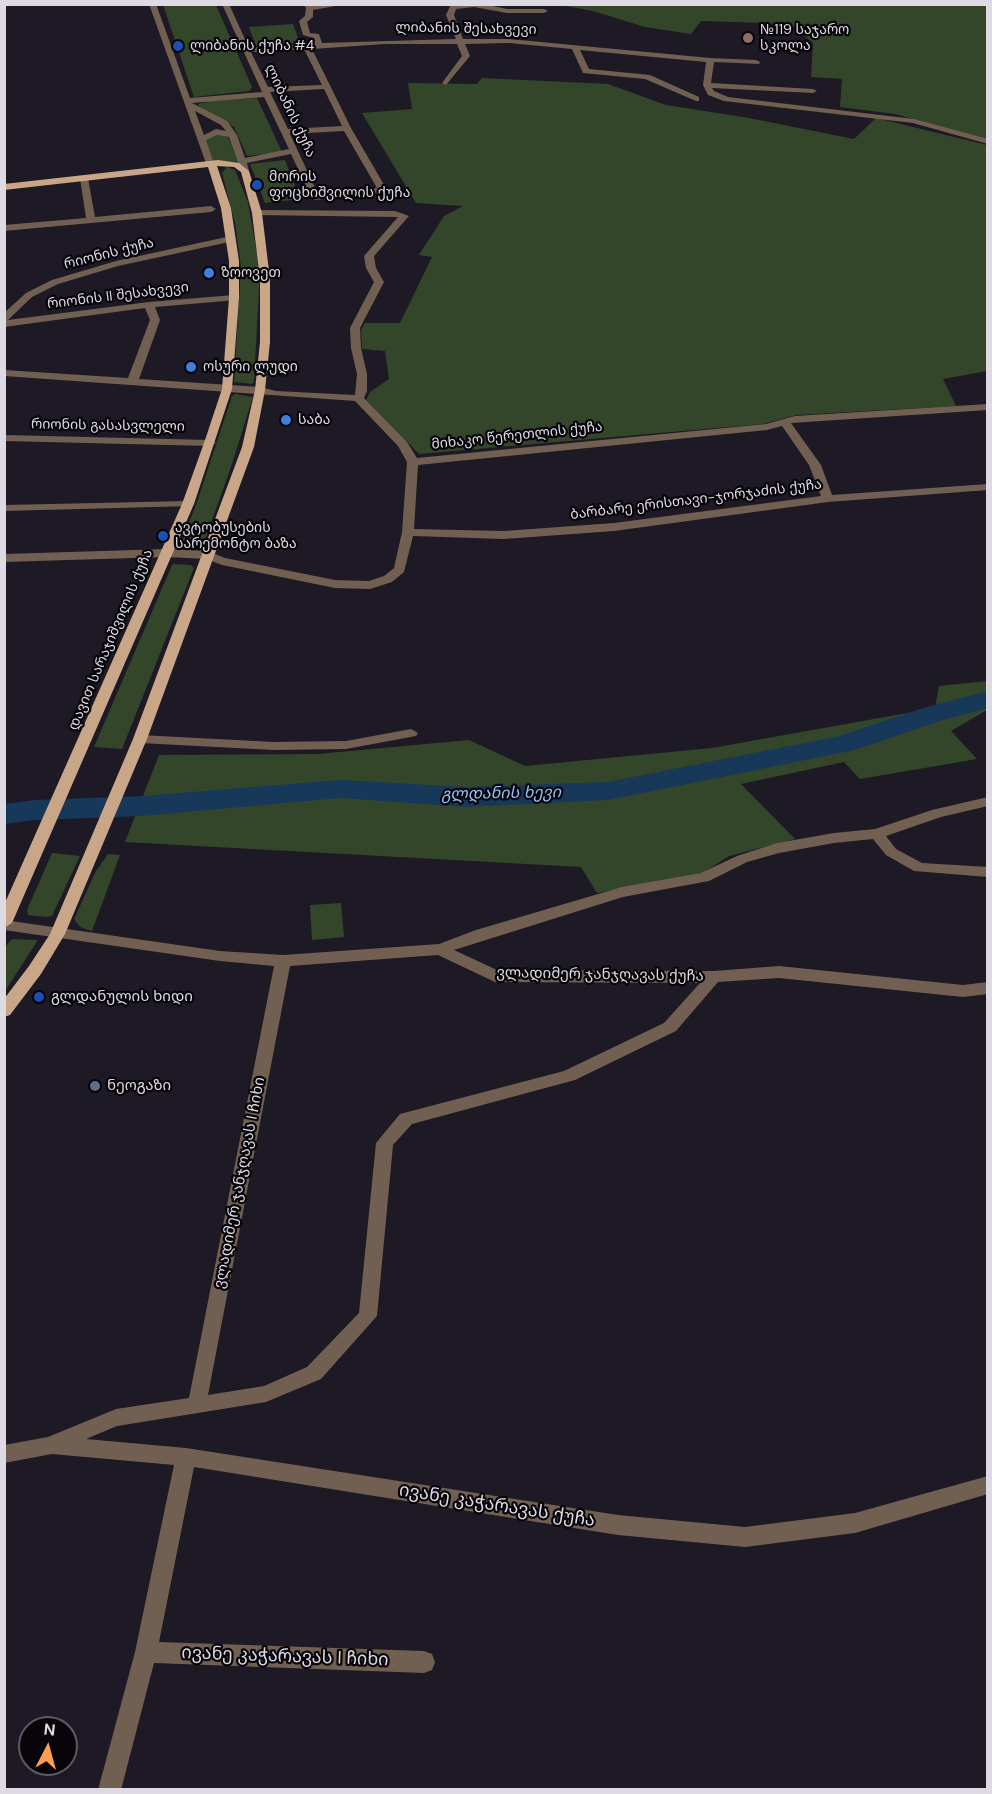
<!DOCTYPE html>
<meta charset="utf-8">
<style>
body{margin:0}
#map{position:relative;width:992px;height:1794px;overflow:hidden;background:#1d1925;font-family:"DM Sans",sans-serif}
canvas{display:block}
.frame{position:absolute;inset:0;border:6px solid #dddae3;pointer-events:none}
.north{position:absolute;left:18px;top:1716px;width:60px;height:60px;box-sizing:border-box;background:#07050a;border:2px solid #5d5a61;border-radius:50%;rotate:6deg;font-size:16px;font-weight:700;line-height:24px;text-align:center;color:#dddae3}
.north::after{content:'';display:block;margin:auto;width:21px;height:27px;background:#fc9e52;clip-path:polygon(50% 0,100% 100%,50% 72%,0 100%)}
</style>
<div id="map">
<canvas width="992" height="1794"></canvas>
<div class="frame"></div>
<div class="north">N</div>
</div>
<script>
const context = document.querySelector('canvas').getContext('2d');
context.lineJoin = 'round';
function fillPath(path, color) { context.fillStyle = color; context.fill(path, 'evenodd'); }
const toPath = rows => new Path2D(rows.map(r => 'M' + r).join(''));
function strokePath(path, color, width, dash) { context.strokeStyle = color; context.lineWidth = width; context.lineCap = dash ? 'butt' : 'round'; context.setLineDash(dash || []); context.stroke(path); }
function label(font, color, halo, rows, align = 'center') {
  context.font = font + ' "DM Sans","Noto Sans Georgian",sans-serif'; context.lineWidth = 4.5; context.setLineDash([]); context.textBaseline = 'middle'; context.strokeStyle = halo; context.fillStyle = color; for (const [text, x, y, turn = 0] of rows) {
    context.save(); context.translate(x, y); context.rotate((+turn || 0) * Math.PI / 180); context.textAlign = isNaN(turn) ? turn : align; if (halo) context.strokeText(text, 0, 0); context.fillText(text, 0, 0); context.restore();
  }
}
fillPath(toPath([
 [555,4,987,5,987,140,895,114,840,107,842,79,811,77,813,43,794,27,766,23,701,21,691,34,645,27,593,11],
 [163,5,216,5,252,87,249,91,194,97],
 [293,24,300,43,256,46,249,27],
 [482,78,608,84,666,105,749,118,854,139,876,118,987,145,987,371,943,379,956,406,797,415,763,424,419,454,366,400,370,392,389,379,385,351,362,349,361,330,365,323,400,323,432,257,419,255,444,216,463,206,416,203,362,113,412,109,408,83,477,84],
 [257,98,282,152,247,156,234,127,200,108,198,104,210,101],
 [217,135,228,137,239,163,212,161,205,139],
 [285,160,300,199,265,203,250,164],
 [222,165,235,170,248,202,260,271,254,382,252,384,234,382,241,267,235,223,222,173,226,168],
 [235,394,253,397,231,467,203,545,181,543,196,505,232,396],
 [174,564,191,565,194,568,122,749,94,747,172,565],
 [987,681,987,710,951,731,977,759,860,779,844,762,741,784,795,839,729,856,703,873,597,893,581,867,125,842,159,755,318,754,469,740,525,766,712,748,935,708,939,686],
 [52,853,80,856,52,916,46,917,28,915,27,910],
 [108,854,120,855,92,931,80,927,74,919,96,871],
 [341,903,344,937,312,940,310,905],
 [12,939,38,940,5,991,5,947]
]), '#34462a');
fillPath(toPath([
 [988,691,988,708,943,720,855,750,608,800,466,807,340,798,142,816,35,820,4,824,4,804,35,800,142,796,340,780,466,787,608,782,839,736,923,708,988,691]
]), '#173859');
fillPath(toPath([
 [149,4,156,4,190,98,262,92,222,4,229,4,249,48,303,44,315,41,313,38,303,35,299,21,305,16,306,8,303,4,347,4,313,10,313,17,307,22,310,33,319,34,322,43,456,39,446,15,451,4,483,4,507,9,544,9,548,11,544,13,507,13,474,7,456,9,454,15,463,39,509,39,710,58,756,60,760,62,759,64,714,62,711,83,813,89,817,91,813,93,712,88,714,91,728,97,914,119,988,139,988,144,913,123,724,101,708,95,703,85,706,62,580,50,589,69,650,75,699,97,699,101,696,101,645,79,583,73,572,49,509,43,465,44,470,56,446,85,442,83,462,56,457,44,385,44,312,49,351,128,387,190,383,193,315,200,311,197,291,154,247,163,249,171,242,173,229,137,217,135,206,140,214,164,207,166,149,4],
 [304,49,322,85,268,87,251,52,304,49],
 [324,89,342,126,288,129,270,92,324,89],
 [264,97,289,149,245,158,237,135,227,121,192,103,264,97],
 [195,111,221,125,226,131,216,129,204,135,195,111],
 [344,131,377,188,318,194,290,134,344,131],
 [84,175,88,178,95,217,211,206,216,209,211,212,4,231,4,225,86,218,80,178,84,175],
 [257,210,395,211,409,216,374,256,376,268,384,282,360,328,361,348,367,374,367,391,364,398,407,442,417,458,766,424,795,416,988,404,988,410,791,423,821,465,832,495,988,484,988,490,828,502,614,531,504,539,413,536,404,572,392,582,370,589,335,588,222,565,206,559,167,557,4,562,4,554,167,549,208,551,225,558,335,580,369,581,384,576,394,568,402,532,407,462,398,446,355,401,4,376,4,370,128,378,150,320,145,308,4,327,4,313,26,293,52,280,116,261,231,236,236,239,234,241,118,266,58,284,32,297,8,320,149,302,234,295,239,298,237,300,155,307,160,320,139,379,260,387,276,391,355,395,357,374,351,348,350,328,374,282,366,268,364,256,398,217,254,215,252,213,257,210],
 [782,426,809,465,821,496,614,523,504,531,414,529,418,465,767,430,782,426],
 [4,435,210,440,216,443,210,446,4,441,4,435],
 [188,501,194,504,192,506,4,511,4,505,188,501],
 [411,729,418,733,416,736,346,749,274,750,140,743,133,739,140,735,274,742,346,741,411,729],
 [988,797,988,806,941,817,886,836,896,849,922,863,988,867,988,877,914,871,886,855,873,839,834,843,779,853,747,862,709,881,623,897,454,950,497,970,714,971,779,966,963,985,988,982,988,994,963,997,779,978,718,982,676,1031,575,1080,412,1124,393,1145,377,1316,321,1379,266,1402,117,1426,86,1439,186,1448,618,1515,745,1527,855,1513,988,1476,988,1494,855,1533,745,1547,618,1535,194,1467,159,1642,424,1651,432,1654,435,1662,432,1670,424,1673,154,1663,121,1790,98,1790,135,1652,174,1465,52,1454,4,1463,4,1445,48,1437,116,1409,189,1398,274,966,220,961,4,930,4,920,220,951,283,955,439,944,476,930,622,887,701,873,737,856,777,843,834,833,875,829,932,810,988,797],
 [438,955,495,982,700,983,664,1023,564,1071,400,1114,376,1143,359,1313,307,1367,264,1386,208,1395,290,966,438,955]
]), '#716051');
fillPath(toPath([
 [218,160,239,163,249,171,262,213,270,279,270,342,265,390,254,447,147,739,65,934,41,974,10,1015,4,1017,4,999,29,966,50,934,133,739,242,447,255,390,260,342,260,279,252,213,241,172,234,167,217,166,231,208,239,261,239,298,232,389,194,504,12,923,4,928,4,905,182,504,204,443,222,389,229,298,229,261,221,208,208,167,4,190,4,184,218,160]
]), '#c9a687');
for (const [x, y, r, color] of [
 [748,38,6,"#8d6e63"],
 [178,46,6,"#1a4fb4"],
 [257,185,6,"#1a4fb4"],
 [209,273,6,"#3f7fe0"],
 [191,367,6,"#3f7fe0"],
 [286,420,6,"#3f7fe0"],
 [163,536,6,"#1a4fb4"],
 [39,997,6,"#1a4fb4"],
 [95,1086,6,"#5c6f8a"]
]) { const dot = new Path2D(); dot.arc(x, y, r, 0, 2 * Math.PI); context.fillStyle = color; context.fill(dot); strokePath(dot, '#07050a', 2); }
label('14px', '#dddae3', '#07050a', [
 ["ლიბანის შესახვევი",466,29,1],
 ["ლიბანის ქუჩა",290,111,65],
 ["რიონის ქუჩა",109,254,-14],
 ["რიონის II შესახვევი",118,296,-7],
 ["რიონის გასასვლელი",108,426,1],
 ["მიხაკო წერეთლის ქუჩა",517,436,-6],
 ["ბარბარე ერისთავი-ჯორჯაძის ქუჩა",696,500,-7],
 ["დავით სარაჯიშვილის ქუჩა",111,640,-67]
]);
label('14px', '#dddae3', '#07050a', [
 ["№119 საჯარო",760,30],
 ["სკოლა",760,46],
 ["ლიბანის ქუჩა #4",190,46],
 ["მორის",269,177],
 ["ფოცხიშვილის ქუჩა",269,193],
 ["ზოოვეთ",221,273],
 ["ოსური ლუდი",203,367],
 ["საბა",298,420],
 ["ავტობუსების",175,528],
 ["სარემონტო ბაზა",175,544]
], 'left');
label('15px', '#dddae3', '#07050a', [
 ["ვლადიმერ ჯანჯღავას ქუჩა",600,975,1],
 ["ვლადიმერ ჯანჯღავას I ჩიხი",240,1183,-79]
]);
label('15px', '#dddae3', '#07050a', [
 ["გლდანულის ხიდი",51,997],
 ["ნეოგაზი",107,1086]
], 'left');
label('italic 16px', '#8dc4fd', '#07050a', [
 ["გლდანის ხევი",501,794,-1]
]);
label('18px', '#dddae3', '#07050a', [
 ["ივანე კაჭარავას ქუჩა",497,1506,9],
 ["ივანე კაჭარავას I ჩიხი",285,1657,2]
]);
</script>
